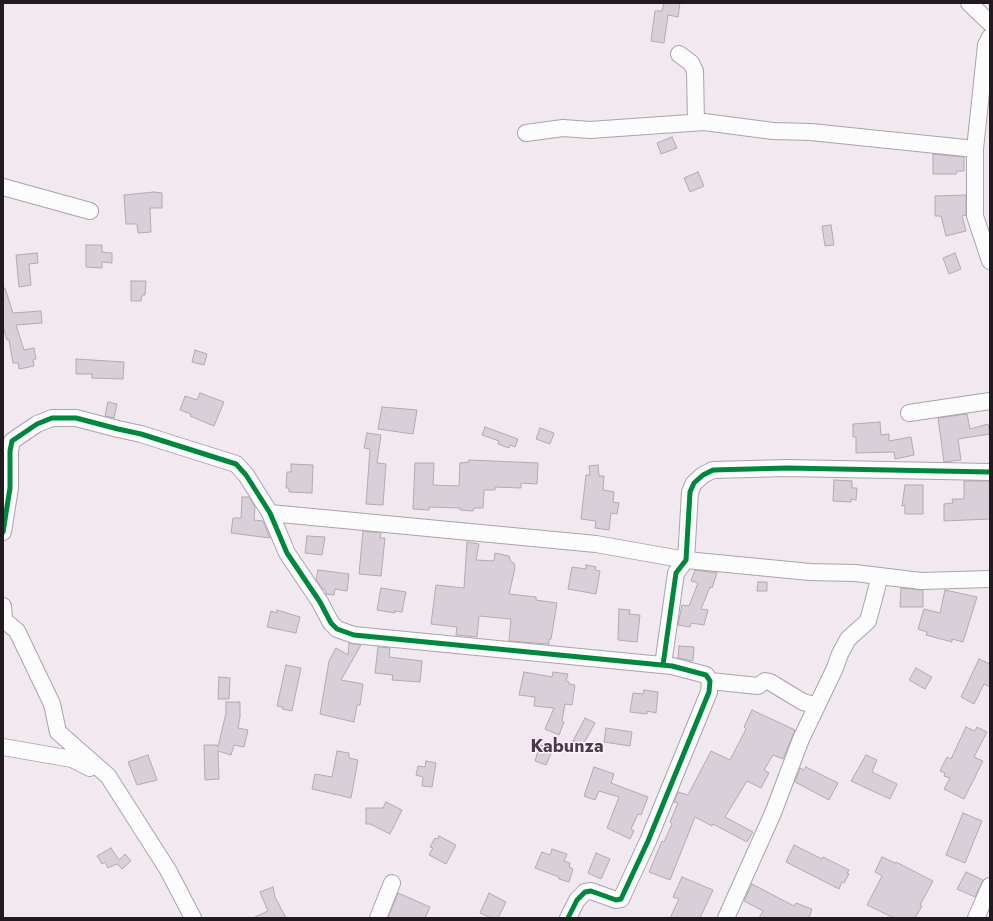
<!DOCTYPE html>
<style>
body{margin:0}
#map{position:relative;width:993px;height:921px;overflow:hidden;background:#f1e8f0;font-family:Jost,sans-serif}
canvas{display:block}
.frame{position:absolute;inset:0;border:4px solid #211b21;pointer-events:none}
</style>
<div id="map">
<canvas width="993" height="921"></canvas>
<div class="frame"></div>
</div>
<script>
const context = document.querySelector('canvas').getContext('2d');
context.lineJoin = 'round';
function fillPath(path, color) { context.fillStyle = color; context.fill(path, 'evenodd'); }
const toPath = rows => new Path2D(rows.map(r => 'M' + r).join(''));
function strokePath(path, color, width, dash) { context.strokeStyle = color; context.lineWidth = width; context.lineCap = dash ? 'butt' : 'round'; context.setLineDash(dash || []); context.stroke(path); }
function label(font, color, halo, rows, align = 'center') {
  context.font = font + ' Jost,sans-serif'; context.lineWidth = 3; context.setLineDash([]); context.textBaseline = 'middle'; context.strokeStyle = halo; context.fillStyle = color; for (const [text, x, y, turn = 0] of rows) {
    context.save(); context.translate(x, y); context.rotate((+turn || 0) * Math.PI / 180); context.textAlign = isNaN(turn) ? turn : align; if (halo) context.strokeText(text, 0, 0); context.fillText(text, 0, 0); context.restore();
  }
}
const building = toPath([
 [664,3,680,3,678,17,668,15,664,43,651,41,655,11,662,11,664,3],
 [672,137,677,148,661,154,657,143,672,137],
 [933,154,964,157,964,171,957,171,956,174,933,174,933,154],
 [698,172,704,186,690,192,684,178,698,172],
 [154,192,162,193,162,208,150,208,151,232,138,233,137,224,126,224,124,195,154,192],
 [966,195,966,215,962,216,966,231,946,236,941,216,935,216,935,196,966,195],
 [831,225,834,245,825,246,822,226,831,225],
 [86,245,102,245,102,252,112,253,112,263,102,262,102,268,86,267,86,245],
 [37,253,38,263,29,264,31,285,19,287,16,255,37,253],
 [955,253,961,269,949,274,943,258,955,253],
 [131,281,146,281,145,295,142,295,141,301,131,301,131,281],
 [3,288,5,288,13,313,41,311,42,323,16,325,24,350,34,348,36,359,33,360,34,366,19,369,18,363,13,363,9,340,7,340,3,326,3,288],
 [195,350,207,354,204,365,192,362,195,350],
 [76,359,124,362,123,379,92,378,92,374,76,374,76,359],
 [200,393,224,402,214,426,190,416,191,414,180,410,185,396,197,400,200,393],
 [108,402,117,404,114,418,105,416,108,402],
 [382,407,417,410,413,434,378,429,382,407],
 [967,414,970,429,988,424,990,434,958,439,961,460,944,462,938,418,967,414],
 [880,422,881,435,889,434,889,441,911,437,914,455,895,459,894,452,856,453,856,437,853,437,853,424,880,422],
 [485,427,518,439,515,447,510,445,509,448,498,444,499,441,482,435,485,427],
 [540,428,554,433,550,444,536,439,540,428],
 [367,433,381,435,377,463,386,464,383,505,366,504,370,449,364,448,367,433],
 [469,460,538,463,537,484,521,483,521,488,495,487,495,490,484,490,483,508,474,508,473,511,460,510,460,508,429,507,429,510,413,509,415,463,434,463,433,485,459,486,460,463,469,462,469,460],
 [291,464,313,465,312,493,289,492,289,488,286,488,287,472,291,472,291,464],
 [598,465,599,476,604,476,603,490,614,492,613,502,619,503,617,514,611,513,609,530,595,528,596,521,581,519,586,475,590,475,589,466,598,465],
 [834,480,852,481,852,488,857,488,856,500,851,499,851,502,833,501,834,480],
 [964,481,990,481,990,519,944,521,944,504,953,503,952,499,964,499,964,481],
 [905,485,923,485,923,514,905,514,905,505,902,506,905,485],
 [242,497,249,497,255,507,254,520,263,521,270,538,231,533,233,518,241,518,242,497],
 [363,531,381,533,380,538,385,538,381,576,359,574,363,531],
 [307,536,325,537,322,555,305,553,307,536],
 [467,542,479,544,476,560,494,561,495,553,509,556,511,562,514,563,515,568,509,594,536,597,536,600,557,603,551,639,549,639,549,644,509,641,511,619,479,616,477,637,456,635,457,627,431,624,436,585,464,588,467,542],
 [586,565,596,567,595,570,600,571,596,594,568,589,572,567,586,569,586,565],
 [318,570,349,574,347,591,335,589,334,595,326,594,325,589,323,589,316,580,318,570],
 [695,570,717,573,712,588,710,587,701,609,708,610,704,625,691,623,690,627,678,625,682,605,689,606,698,583,691,581,695,570],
 [758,582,767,582,767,591,757,591,758,582],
 [381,588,406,592,402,612,395,611,395,613,377,610,381,588],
 [901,588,923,590,923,607,900,607,901,588],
 [945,590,977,597,963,642,952,639,952,642,937,638,926,635,927,632,918,629,924,609,940,613,945,590],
 [619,609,630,610,629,614,640,615,637,642,618,640,619,609],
 [277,610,300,617,296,633,267,627,271,611,277,613,277,610],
 [349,643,361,645,341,680,363,684,360,705,357,705,354,722,320,714,329,661,336,648,348,655,349,643],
 [679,646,694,647,693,661,678,658,679,646],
 [378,647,390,648,389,657,422,661,420,682,392,680,393,675,375,673,378,647],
 [979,659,990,664,990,687,984,684,974,704,961,697,979,659],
 [286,665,301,668,292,711,282,709,283,707,277,706,286,665],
 [916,668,932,677,925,689,909,680,916,668],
 [524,672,552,677,553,672,568,674,566,681,569,682,569,684,575,685,572,705,565,704,562,721,564,722,559,735,545,729,554,708,534,706,535,697,519,695,524,672],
 [219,677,230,678,229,699,218,699,219,677],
 [644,690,658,692,656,713,647,711,647,714,630,712,633,693,643,694,644,690],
 [226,702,240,702,240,717,238,728,248,730,244,747,234,745,231,755,218,751,219,779,205,780,204,745,217,745,218,747,226,713,226,702],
 [752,710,795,730,783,759,773,755,764,770,769,773,761,788,747,781,725,817,753,832,747,842,713,824,712,826,695,817,670,880,649,872,662,841,664,842,672,824,670,822,678,803,674,802,678,792,688,795,711,751,730,760,746,729,744,727,752,710],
 [585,718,595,723,583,745,573,741,585,718],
 [966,727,975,731,977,727,987,732,974,757,983,761,964,799,944,789,950,778,944,776,945,773,940,771,947,757,951,759,966,727],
 [606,728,632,732,630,746,604,742,606,728],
 [540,745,553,749,546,765,535,761,540,745],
 [337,751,349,753,349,758,358,760,351,798,312,789,315,774,332,777,337,751],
 [148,755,157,780,137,785,128,762,148,755],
 [866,755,877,760,872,772,897,784,890,799,851,781,866,755],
 [426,761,436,763,432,787,422,786,423,777,416,775,418,766,425,767,426,761],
 [594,767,614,774,611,783,648,797,641,815,638,814,631,829,634,831,630,839,607,828,619,797,599,791,595,800,584,796,594,767],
 [806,767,838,783,829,800,795,782,800,768,804,770,806,767],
 [386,802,402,810,390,834,370,824,366,824,366,808,383,808,386,802],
 [963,813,982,821,965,863,946,855,963,813],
 [439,836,456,845,446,864,429,855,433,848,430,847,435,838,438,839,439,836],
 [794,845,822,859,823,857,849,870,847,873,849,874,844,883,842,882,839,889,786,862,794,845],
 [111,848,119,860,125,854,131,861,122,869,117,864,108,868,105,862,102,864,97,856,111,848],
 [552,849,567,854,564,861,570,863,569,867,573,869,569,882,559,879,559,877,535,868,542,852,550,855,552,849],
 [596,853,610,859,601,879,588,873,596,853],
 [882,857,895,863,896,862,933,881,920,905,922,906,915,918,894,918,867,905,882,876,875,872,882,857],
 [966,872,983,880,975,897,957,889,966,872],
 [682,877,713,890,700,918,670,918,679,899,673,897,682,877],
 [752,884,794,906,796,903,812,909,809,918,759,918,763,911,744,901,752,884],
 [273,887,275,897,286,918,253,918,268,911,260,892,273,887],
 [398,893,430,907,425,918,388,918,398,893],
 [489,893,506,902,498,918,491,918,480,913,489,893]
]);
fillPath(building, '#d9cfd8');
strokePath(building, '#b1aab0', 1);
const minor = toPath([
 [969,3,990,23],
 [990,37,986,45,975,149,975,216,990,261],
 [679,54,691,63,695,71,696,122],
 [526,133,563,128,590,130,704,122,773,131,811,132,975,149],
 [3,187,90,211],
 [909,413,990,401],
 [270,513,596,544,686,560,810,572,855,573,921,581,990,579],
 [3,532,10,488,10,451,12,441,37,424,52,418,76,418,118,429,141,434,236,464,246,475,270,513,287,553,320,602,331,623,337,629,354,635,672,666,706,675,710,681,709,692,648,841,621,899,616,900,591,891,585,892,577,900,568,918],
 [3,606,4,620,17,631,52,704,58,732,108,776,168,870,193,918],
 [663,665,676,573,686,560,690,492,694,483,703,475,713,470,787,468,990,472],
 [710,681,758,686,765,681,770,682,803,702,810,704,814,709],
 [3,747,72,759,90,768],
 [378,918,392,883],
 [726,918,773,813,801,739,835,668,840,654,848,639,868,621,880,576],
 [976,918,990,886]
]);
strokePath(minor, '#aaa3aa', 18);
strokePath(minor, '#fdfcfd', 16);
strokePath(toPath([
 [3,532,10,488,10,451,12,441,37,424,52,418,76,418,118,429,141,434,236,464,246,475,270,513,287,553,320,602,331,623,337,629,354,635,672,666,706,675,710,681,709,692,648,841,621,899,616,900,591,891,585,892,577,900,568,918],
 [663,665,676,573,686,560,690,492,694,483,703,475,713,470,787,468,990,472]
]), '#00873e', 5);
label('bold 18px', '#4a3c49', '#fef3fd', [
 ["Kabunza",567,748]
]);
</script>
